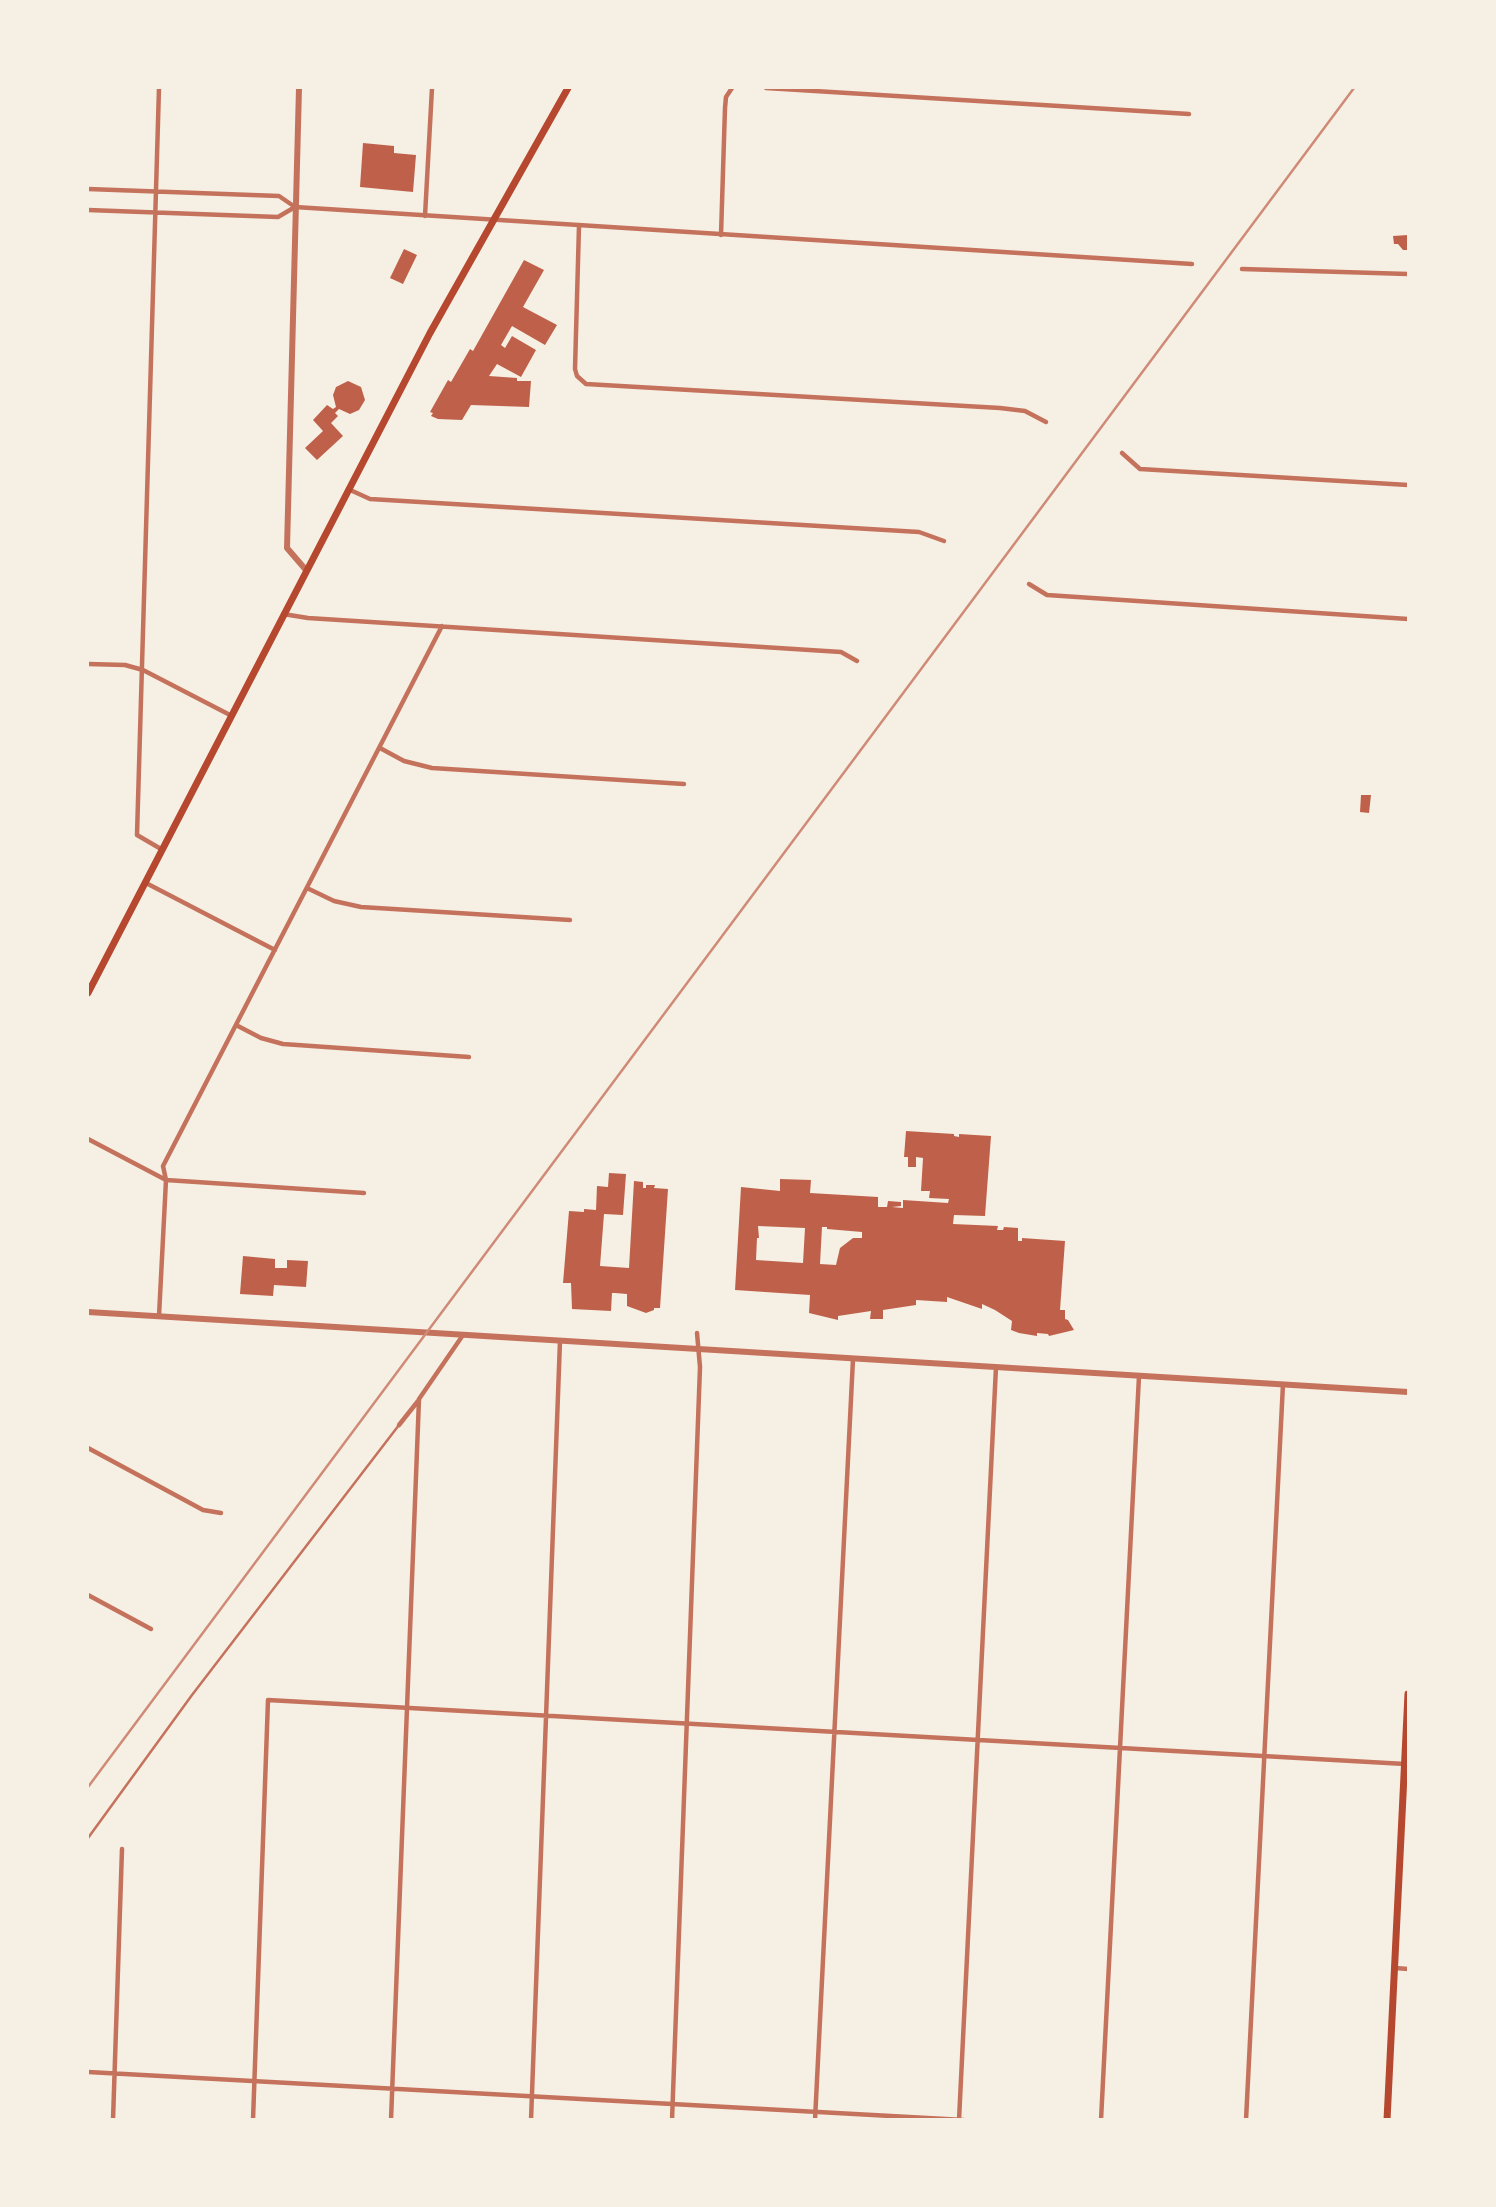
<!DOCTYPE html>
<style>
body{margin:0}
#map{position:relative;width:1496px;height:2207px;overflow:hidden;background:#f6efe4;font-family:"Nunito Sans",sans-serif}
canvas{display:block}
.frame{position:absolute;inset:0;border:89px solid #f6efe4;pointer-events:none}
</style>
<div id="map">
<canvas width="1496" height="2207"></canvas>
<div class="frame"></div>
</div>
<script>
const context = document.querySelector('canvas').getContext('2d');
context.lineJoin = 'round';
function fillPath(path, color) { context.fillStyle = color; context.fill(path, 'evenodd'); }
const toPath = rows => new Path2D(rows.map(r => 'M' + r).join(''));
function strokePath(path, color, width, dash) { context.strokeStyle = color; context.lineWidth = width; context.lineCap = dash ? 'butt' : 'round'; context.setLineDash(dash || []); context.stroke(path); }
fillPath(toPath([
 [363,143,394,146,394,153,416,155,413,192,360,187],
 [1408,235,1408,250,1403,250,1398,244,1394,244,1393,236],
 [404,249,417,255,403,284,390,278],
 [524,260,544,270,523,307,557,325,545,345,512,326,501,345,505,348,512,336,536,350,521,377,497,364,489,376,517,378,517,381,531,381,529,407,471,405,462,420,438,419,431,416,433,413,430,412,448,380,451,382,470,349,473,351],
 [348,381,361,387,365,400,359,410,350,414,339,409,335,413,338,416,331,423,343,436,317,460,305,448,323,431,313,420,327,405,333,409,336,407,333,395,336,387],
 [1361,795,1371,795,1369,813,1360,812],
 [906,1131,954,1134,954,1136,959,1137,959,1134,991,1136,985,1216,954,1215,953,1224,998,1226,997,1230,1003,1230,1004,1227,1018,1228,1018,1241,1022,1241,1022,1238,1065,1241,1060,1310,1065,1310,1065,1319,1068,1320,1074,1330,1049,1336,1048,1334,1037,1333,1037,1336,1019,1333,1011,1330,1012,1321,995,1310,982,1304,982,1309,947,1297,947,1302,916,1300,916,1305,883,1310,883,1319,870,1319,871,1311,838,1316,838,1320,809,1313,810,1295,735,1290,741,1187,780,1191,780,1179,811,1180,810,1193,878,1197,878,1207,887,1207,888,1201,901,1202,901,1206,892,1207,903,1208,903,1200,948,1203,949,1199,929,1198,930,1191,921,1191,923,1158,916,1157,916,1167,908,1167,908,1157,904,1157],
 [758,1226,805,1228,803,1263,756,1260,757,1238,759,1238],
 [822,1227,827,1227,827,1229,862,1232,862,1238,853,1238,840,1248,836,1265,820,1264],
 [609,1173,626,1174,623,1215,604,1214,600,1266,629,1268,634,1181,643,1182,643,1188,646,1188,646,1185,655,1185,654,1188,668,1189,660,1308,654,1308,654,1310,646,1313,627,1306,627,1294,615,1293,612,1293,611,1311,572,1309,571,1283,563,1283,569,1211,584,1212,584,1209,596,1210,597,1186,608,1187],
 [243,1256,275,1259,275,1268,287,1268,287,1260,308,1261,306,1287,274,1285,273,1296,240,1294]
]), '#bf614a');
strokePath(toPath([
 [88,1838,192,1695,399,1425]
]), '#c5725c', 2.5);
strokePath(toPath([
 [159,88,137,835,161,849],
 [766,88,1189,114],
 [88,189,279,196,295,207,1192,264],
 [88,210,278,217,295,207],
 [425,216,432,88],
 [579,226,575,369,577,376,586,384,1000,408,1025,411,1046,422],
 [721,235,725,108,726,97,732,88],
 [1242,269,1408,274],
 [1122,453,1140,469,1408,485],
 [348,489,370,499,919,532,944,541],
 [1029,584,1047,595,1408,619],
 [283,614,308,618,841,652,857,661],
 [88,664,125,665,143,670,230,715],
 [380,748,404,761,432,768,684,784],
 [146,883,275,950],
 [307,888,334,901,361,907,570,920],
 [236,1025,261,1038,283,1044,469,1057],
 [88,1139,166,1180,364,1193],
 [159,1316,166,1180,163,1166,442,626],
 [399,1425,418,1401],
 [88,1448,203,1510,221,1513],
 [88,1595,151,1629],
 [1395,1968,1408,1969],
 [88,2072,964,2120],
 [113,2120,122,1849],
 [253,2120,268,1700,1405,1764],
 [391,2120,419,1399,463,1335],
 [531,2120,560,1341],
 [672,2120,700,1367,697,1333],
 [815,2120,853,1359],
 [959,2120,996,1367],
 [1101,2120,1139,1376],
 [1246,2120,1283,1384]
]), '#c5725c', 4.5);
strokePath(toPath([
 [299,88,287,548,306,570],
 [88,1312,1408,1392]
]), '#c5725c', 6);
strokePath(toPath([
 [88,993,430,333,568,88],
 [1387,2120,1408,1694]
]), '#b5482f', 7);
strokePath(toPath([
 [88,1787,1354,88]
]), '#cf8b77', 2.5);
</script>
